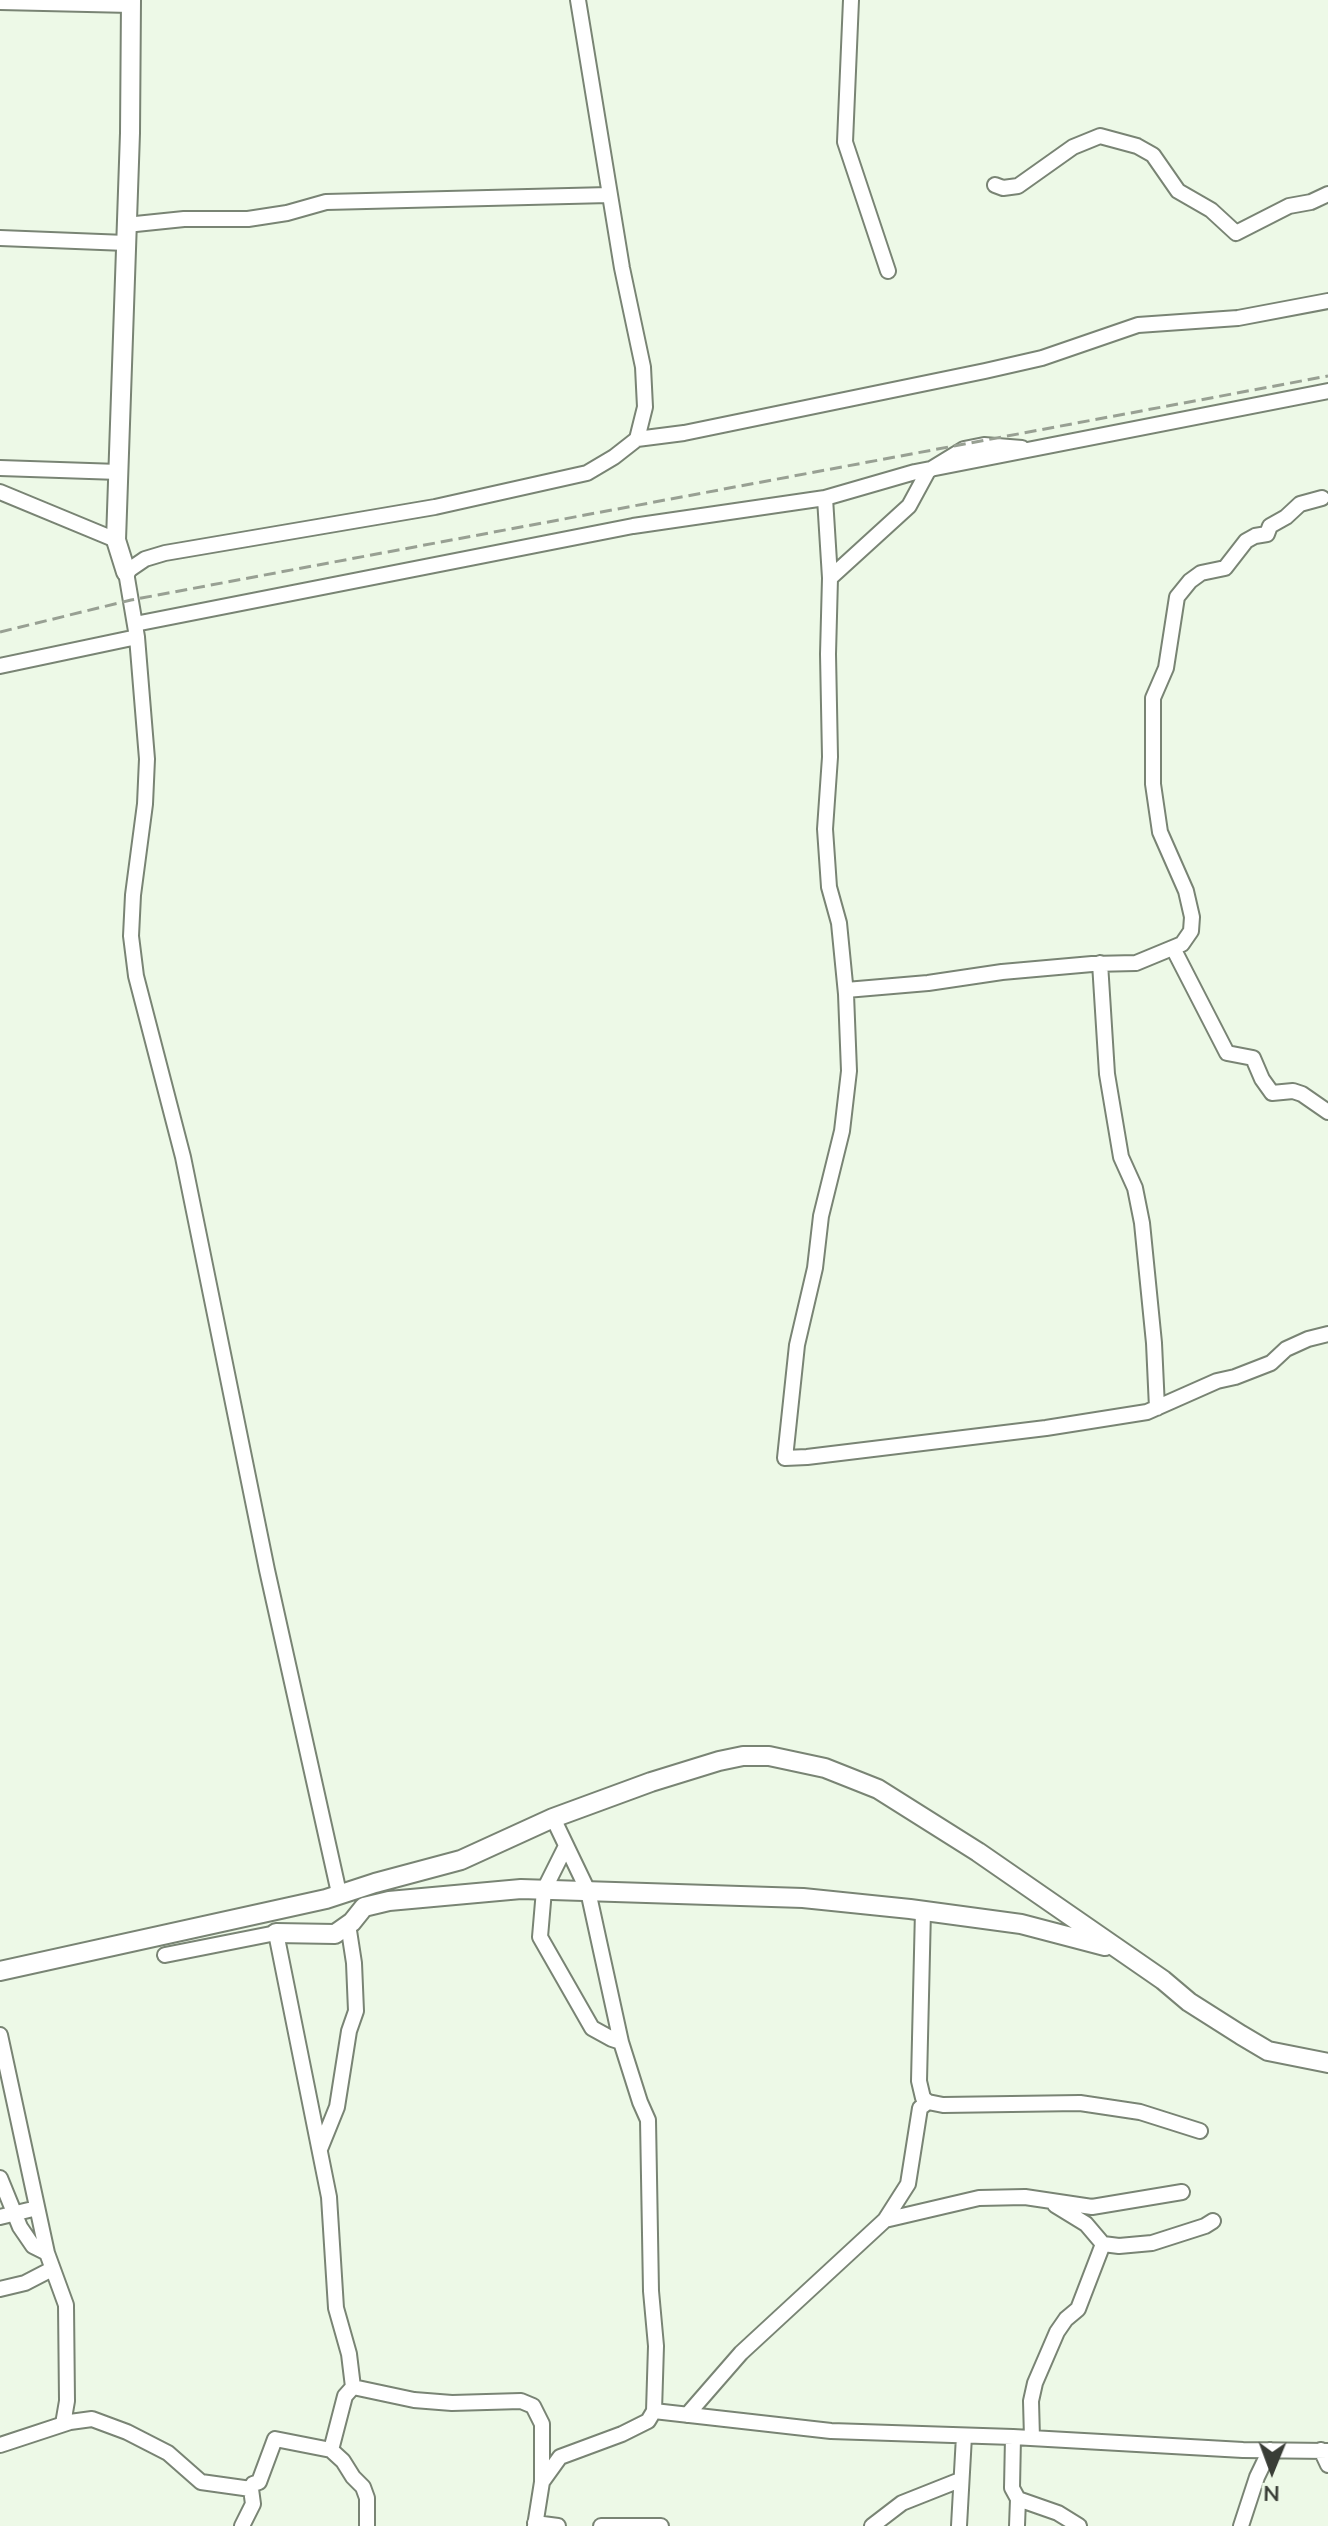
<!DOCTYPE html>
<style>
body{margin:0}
#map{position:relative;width:1328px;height:2526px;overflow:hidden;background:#edf9e7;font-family:Mulish,sans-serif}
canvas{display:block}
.north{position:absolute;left:1232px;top:2430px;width:80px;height:80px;-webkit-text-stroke:6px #edf9e7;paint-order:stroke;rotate:181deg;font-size:22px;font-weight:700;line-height:32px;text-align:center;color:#393d36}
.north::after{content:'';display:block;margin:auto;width:28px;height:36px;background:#393d36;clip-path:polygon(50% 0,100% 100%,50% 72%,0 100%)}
</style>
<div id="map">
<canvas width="1328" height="2526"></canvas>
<div class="north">N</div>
</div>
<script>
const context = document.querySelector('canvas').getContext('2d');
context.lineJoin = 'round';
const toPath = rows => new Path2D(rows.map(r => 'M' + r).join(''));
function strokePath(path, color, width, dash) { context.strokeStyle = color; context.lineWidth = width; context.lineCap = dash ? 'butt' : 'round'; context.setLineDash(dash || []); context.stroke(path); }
const street = toPath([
 [851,0,845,142,888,271],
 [0,2,131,5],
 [995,185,1003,188,1018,186,1073,147,1100,136,1137,146,1153,155,1178,191,1211,210,1236,233,1289,206,1311,202,1328,194],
 [126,225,184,219,248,219,287,213,326,202,609,195],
 [0,238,126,243],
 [637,439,684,433,985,371,1042,358,1138,325,1238,318,1328,301],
 [0,468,119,472],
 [0,492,116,540],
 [825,498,830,578,828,654,830,757,825,829,829,887,839,923,846,994,849,1071,842,1131,821,1216,815,1268,797,1345,785,1458,807,1457,1046,1428,1147,1412,1217,1381,1235,1377,1271,1363,1286,1349,1308,1339,1328,1334],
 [830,578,909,506,928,471,964,449,984,445,1022,448],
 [135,624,633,526,825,498,915,472,1328,391],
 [0,666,137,637],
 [1173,948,1227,1053,1253,1058,1262,1079,1272,1093,1293,1091,1302,1094,1328,1112],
 [1100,963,1107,1074,1121,1157,1135,1188,1142,1223,1154,1343,1157,1408],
 [846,990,928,983,1002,972,1092,964,1136,963,1182,944,1191,931,1192,917,1186,891,1160,832,1153,784,1153,698,1166,668,1177,597,1190,581,1201,573,1225,568,1246,541,1255,536,1267,534,1270,526,1286,517,1300,504,1322,498],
 [566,1846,544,1890,540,1937,592,2028,612,2039,621,2042],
 [339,1893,267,1570,183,1157,136,976,131,936,133,895,145,804,147,759,137,637,126,572,145,559,165,553,435,507,587,473,614,457,637,439,645,407,643,367,622,268,578,0],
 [165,1955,276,1933,329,2197,336,2308,349,2354,353,2387],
 [0,2035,47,2253,66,2305,67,2401,63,2424],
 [928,2102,943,2105,1080,2103,1140,2112,1200,2131],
 [320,2149,337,2107,349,2031,356,2011,354,1963,348,1924],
 [0,2178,20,2227,33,2246,47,2253],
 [1055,2205,1086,2224,1103,2244,1119,2246,1152,2243,1205,2226,1213,2221],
 [0,2217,37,2208],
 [885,2220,979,2198,1025,2197,1092,2207,1182,2192],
 [0,2289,25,2283,52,2269],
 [654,2411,831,2431,1013,2437,1243,2450,1328,2451],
 [687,2415,741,2353,885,2220,908,2184,920,2108,928,2102,923,2098,919,2081,923,1910],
 [1013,2437,1012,2488,1018,2499,1058,2513,1079,2526],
 [1032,2438,1031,2401,1035,2383,1057,2332,1066,2319,1078,2309,1103,2244],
 [0,2445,70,2422,92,2419,127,2432,168,2453,201,2482,251,2489],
 [1321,2450,1328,2465],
 [542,2482,560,2457,622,2434,648,2421,654,2411,656,2346,651,2291,648,2120,640,2102,621,2042,588,1891,553,1818],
 [535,2523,558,2526],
 [242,2526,253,2504,251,2489,253,2484,259,2482,275,2439,331,2450],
 [367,2526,367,2498,363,2487,353,2477,343,2461,331,2450,345,2396,353,2387,414,2400,452,2403,521,2401,533,2406,542,2424,542,2482,535,2526],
 [601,2526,661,2526],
 [872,2526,902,2503,960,2480],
 [959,2526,964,2436],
 [1017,2526,1018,2499],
 [1241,2526,1257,2477,1270,2450]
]);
const secondary = toPath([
 [126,572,116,540,130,133,131,0],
 [276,1933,335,1934,352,1922,364,1907,389,1901,521,1889,803,1898,910,1909,1021,1924,1105,1946],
 [0,1971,326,1899,375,1883,461,1860,553,1818,651,1782,719,1761,743,1756,769,1756,825,1768,878,1789,978,1852,1163,1980,1189,2002,1241,2035,1268,2051,1328,2063]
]);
strokePath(street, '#798474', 18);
strokePath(secondary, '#798474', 22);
strokePath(street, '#fff', 14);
strokePath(secondary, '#fff', 18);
strokePath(toPath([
 [0,632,131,600,1328,376]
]), '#98a093', 3, [12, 6]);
</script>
